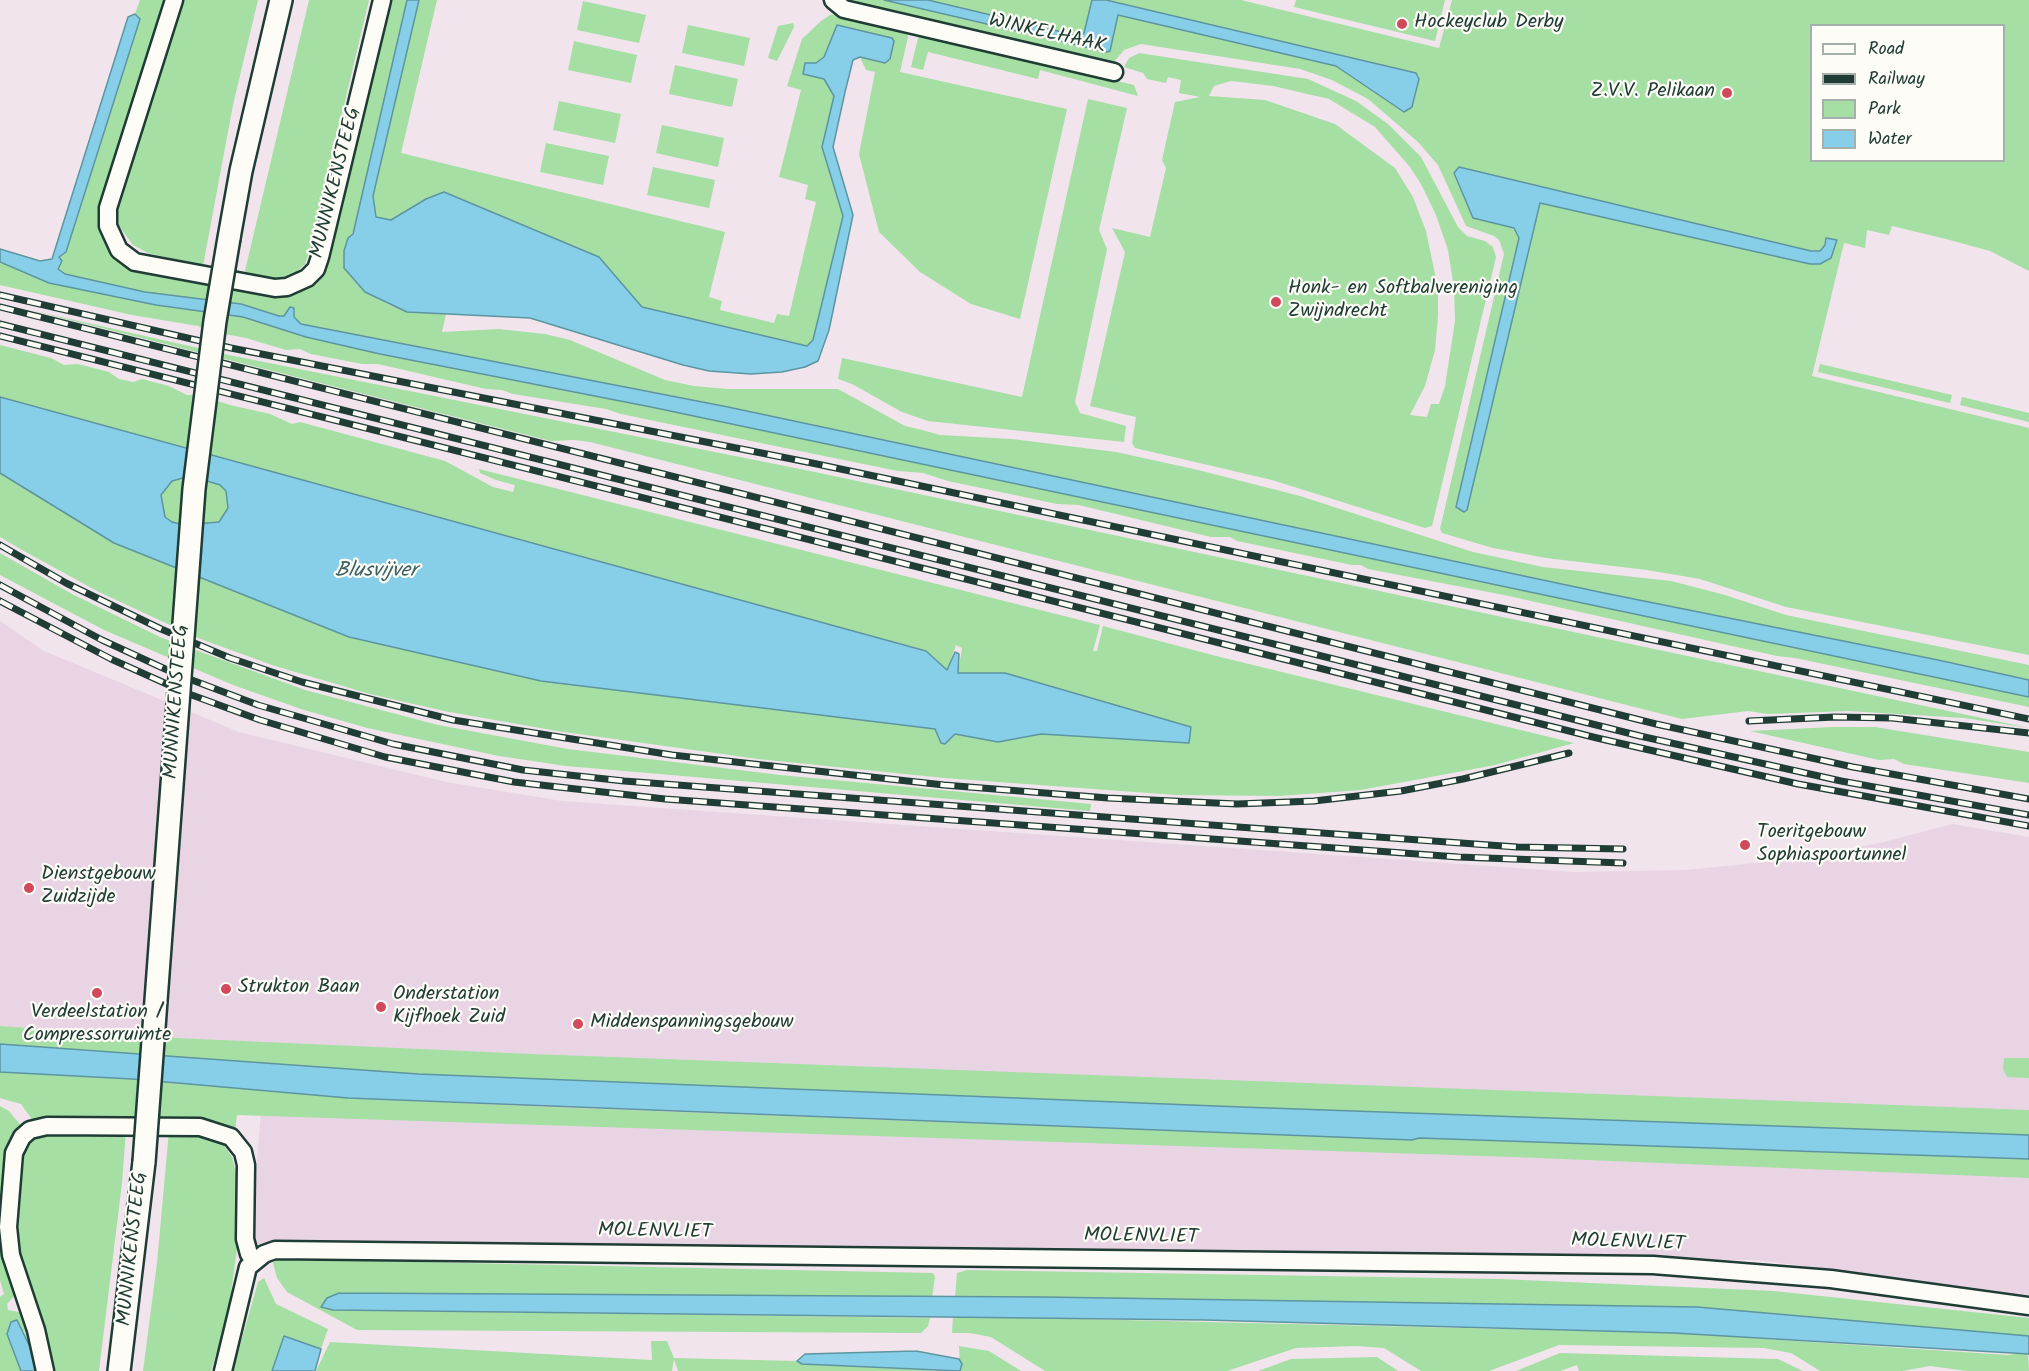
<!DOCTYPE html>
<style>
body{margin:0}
#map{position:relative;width:2029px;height:1371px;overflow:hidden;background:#f1e4ec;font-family:Kalam,sans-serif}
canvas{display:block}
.legend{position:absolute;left:1810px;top:24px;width:195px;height:138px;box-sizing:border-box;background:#fdfcf7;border:2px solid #a4b0a9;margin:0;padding:8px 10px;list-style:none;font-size:18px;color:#1f3d34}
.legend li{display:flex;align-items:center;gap:12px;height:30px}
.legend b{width:30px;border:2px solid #a4b0a9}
</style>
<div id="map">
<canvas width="2029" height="1371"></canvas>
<ul class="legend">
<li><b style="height:8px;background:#fdfcf7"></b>Road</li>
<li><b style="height:8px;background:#1f3d34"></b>Railway</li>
<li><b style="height:16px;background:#a5dfa4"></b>Park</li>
<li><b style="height:16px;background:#87cfe8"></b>Water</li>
</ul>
</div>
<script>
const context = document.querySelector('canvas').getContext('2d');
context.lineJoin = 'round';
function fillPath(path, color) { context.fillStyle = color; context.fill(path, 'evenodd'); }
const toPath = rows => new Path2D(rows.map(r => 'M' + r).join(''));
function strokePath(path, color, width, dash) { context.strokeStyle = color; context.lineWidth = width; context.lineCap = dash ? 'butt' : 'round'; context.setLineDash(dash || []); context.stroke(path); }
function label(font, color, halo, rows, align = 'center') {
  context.font = font + ' Kalam,sans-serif'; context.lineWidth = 4.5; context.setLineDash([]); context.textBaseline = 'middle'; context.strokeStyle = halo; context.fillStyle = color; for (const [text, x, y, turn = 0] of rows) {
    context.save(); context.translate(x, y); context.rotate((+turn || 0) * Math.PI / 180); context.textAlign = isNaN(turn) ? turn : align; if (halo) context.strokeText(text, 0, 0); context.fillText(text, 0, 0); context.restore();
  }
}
fillPath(toPath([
 [0,621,44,651,239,732,446,782,562,801,1574,872,1685,870,1806,858,1884,842,1952,824,2029,837,2029,1295,1757,1260,250,1248,263,1088,0,1057]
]), '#e9d4e4');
fillPath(toPath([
 [140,0,169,0,105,213,134,266,280,296,296,292,316,277,386,0,407,0,355,227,344,251,344,268,365,292,390,305,407,312,446,314,442,332,499,329,545,334,570,340,665,380,694,386,727,389,838,389,905,426,922,430,940,435,1012,439,1116,452,1198,470,1300,496,1473,552,1543,567,1671,581,1725,595,1786,615,2029,665,2029,680,1604,593,728,407,301,324,294,317,294,308,284,317,279,316,241,304,145,292,65,274,58,269,59,257,66,252,133,41,140,19,135,14],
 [180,0,258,0,233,105,203,266,148,253,133,245,119,226,115,214,117,198],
 [309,0,369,0,309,253,305,264,294,274,281,279,261,279,244,275],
 [419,0,437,0,401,153,725,232,709,297,722,301,720,310,774,323,777,314,789,316,816,202,805,199,808,185,779,177,801,90,787,86,802,39,821,21,830,15,841,14,906,31,908,37,900,72,1067,109,1020,319,971,304,920,272,879,232,859,154,875,72,866,70,860,57,892,38,837,26,824,57,803,74,824,79,834,96,822,147,843,216,813,340,808,346,642,307,623,287,407,212,391,220,376,217,373,196],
 [853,0,884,0,1107,52,1110,51,1118,15,1336,66,1404,112,1412,107,1414,102,1419,80,1416,73,1106,0,1241,0,1439,48,1452,0,2029,0,2029,271,1990,251,1946,239,1892,226,1889,235,1867,230,1865,248,1844,243,1812,376,2029,428,2029,655,1786,607,1700,579,1647,570,1546,558,1493,548,1442,533,1440,529,1504,254,1499,240,1494,236,1466,226,1438,165,1418,142,1368,99,1332,80,1300,69,1141,44,1124,50,1114,62,1108,64,853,3],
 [1812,26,2004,26,2004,160,1812,160],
 [1459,168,1811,251,1819,251,1825,245,1810,264,1540,203,1458,510,1456,506,1519,238,1514,228,1473,218,1454,173],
 [928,0,1092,0,1084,33,1079,36],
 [1296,0,1445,0,1435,41,1294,7],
 [583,1,646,15,639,43,577,30],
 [793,23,794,27,777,61,768,58,778,26],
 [688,25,750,38,744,66,682,53],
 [919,34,1134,85,1138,96,1040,70,1038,79,928,52,923,70,911,67],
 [574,41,637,55,631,83,568,70],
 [1139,53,1308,79,1356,101,1388,124,1421,157,1458,227,1467,236,1485,241,1493,247,1496,257,1432,526,1425,528,1272,480,1135,448,1132,443,1136,417,1090,406,1125,252,1112,228,1150,237,1166,168,1162,160,1175,102,1200,97,1179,93,1181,80,1168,77,1166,83,1147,79,1143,73,1124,67,1129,58],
 [1231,81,1273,86,1329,99,1375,127,1410,167,1421,184,1436,215,1448,250,1454,288,1455,321,1445,386,1439,404,1431,404,1427,417,1410,415,1425,386,1435,350,1438,316,1438,288,1426,231,1413,197,1395,168,1335,124,1265,100,1209,96,1214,86],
 [675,65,738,79,732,107,669,94],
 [1088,99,1127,108,1099,230,1107,249,1075,402,1080,413,1126,426,1124,442,928,421,902,412,852,384,838,379,842,358,1022,397],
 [559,101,621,114,615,143,553,130],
 [662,125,724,138,718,167,656,153],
 [546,143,609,156,603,185,540,172],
 [653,167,715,180,709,208,647,195],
 [0,262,49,283,156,305,243,317,306,337,380,354,651,407,2029,697,2029,707,1795,658,1777,656,1504,595,1368,569,1361,565,1352,565,1237,541,1230,537,1211,537,1079,505,1057,504,948,481,923,473,898,471,780,447,621,414,606,409,513,394,502,390,486,389,378,364,362,364,311,354,300,349,286,350,246,338,208,331,198,326,132,315,0,285],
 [30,310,229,355,810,471,2029,728,1964,718,1848,711,1768,714,1748,711,1682,719,590,442,574,440,551,441],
 [0,345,51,358,64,365,78,364,109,372,119,379,133,382,142,379,169,386,187,395,199,395,230,405,270,414,292,424,300,422,445,461,493,487,513,492,515,485,496,480,480,473,479,469,1100,625,1093,651,1097,651,1103,626,1216,656,1574,743,1495,765,1361,790,1279,796,1176,795,944,778,758,759,557,731,444,711,370,694,275,666,198,638,99,592,22,550,0,537,0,473,114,543,349,637,541,681,935,729,941,743,955,734,998,742,1040,734,1188,743,1190,727,1005,673,958,673,962,648,956,645,947,670,926,651,0,397],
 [1820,364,1952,395,1950,403,1818,372],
 [1962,397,2029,413,2029,422,1960,405],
 [183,478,207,481,220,485,226,491,228,507,219,522,184,525,172,522,165,517,161,495,172,481],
 [0,553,72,594,160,637,305,690,438,725,568,749,780,775,1091,804,1090,811,566,766,499,756,367,728,301,709,233,685,104,630,0,575],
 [1833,727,1875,727,2029,752,2029,783,1904,764,1894,759,1879,760,1750,731],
 [0,1026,176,1038,531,1054,2029,1110,2029,1135,1241,1107,418,1074,0,1044],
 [2004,1058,2029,1058,2029,1078,2007,1077,2003,1069],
 [0,1072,132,1079,348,1098,548,1107,1412,1140,1419,1138,2029,1159,2029,1178,1513,1157,237,1115,235,1131,172,1120,128,1117,33,1121,21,1104,0,1098],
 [0,1106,9,1111,23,1128,11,1144,17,1293,7,1304,8,1310,24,1313,41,1371,36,1371,24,1331,7,1334,21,1371,0,1371,0,1297,4,1294,0,1280],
 [77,1130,126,1130,122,1183,99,1371,49,1371,41,1318,25,1280,16,1239,18,1200,25,1149,37,1137],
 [169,1131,209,1136,223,1144,232,1157,236,1173,239,1234,228,1314,211,1371,143,1371,157,1263],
 [278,1259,933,1273,935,1277,932,1298,683,1297,322,1307,333,1310,930,1318,928,1326,921,1333,357,1330,287,1292,277,1278,273,1263],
 [967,1270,1500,1279,1774,1291,2029,1318,2029,1336,1697,1307,955,1297,957,1273],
 [264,1278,276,1304,328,1329,321,1349,284,1336,272,1371,233,1371,258,1282],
 [953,1316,1674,1333,2008,1355,2028,1352,2029,1371,1967,1371,1930,1366,1902,1371,1820,1371,1791,1353,1764,1348,1559,1345,1489,1371,1421,1371,1384,1348,1356,1346,1296,1348,1227,1371,1045,1371,991,1337,970,1333,952,1333],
 [651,1341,667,1341,674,1358,797,1361,802,1364,944,1371,678,1371,674,1359,672,1371,316,1371,330,1342,652,1360],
 [959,1346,989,1351,1021,1371,960,1371],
 [1560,1353,1778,1359,1803,1371,1579,1371,1577,1365,1560,1371,1516,1371],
 [1377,1357,1398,1371,1258,1371,1291,1359]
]), '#a5dfa4');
const water = toPath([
 [407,0,419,0,373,196,376,217,391,220,426,199,444,192,599,257,642,307,807,346,813,340,843,216,822,147,834,96,824,79,803,74,805,63,816,63,824,57,837,25,892,38,894,41,890,59,885,63,860,57,853,60,845,92,833,147,853,215,829,330,818,361,805,367,782,372,751,374,709,371,683,365,530,318,407,312,365,292,344,268,344,251,348,238,353,234,407,0],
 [884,0,928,0,1079,36,1084,33,1092,0,1106,0,1416,73,1419,79,1412,107,1404,112,1336,66,1118,15,1110,51,1107,52,884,0],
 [135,14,140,19,133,41,66,252,59,257,62,261,58,269,65,274,145,292,241,304,279,316,284,316,290,307,294,308,294,317,301,324,728,407,1604,593,1938,660,2029,680,2029,697,651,407,380,354,306,337,243,317,156,305,49,283,0,262,0,249,40,261,52,259,128,17,135,14],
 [1459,167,1811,251,1820,251,1825,245,1826,238,1837,240,1831,258,1820,264,1810,264,1540,203,1467,510,1464,512,1456,507,1519,238,1514,228,1473,218,1454,173,1459,167],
 [0,397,926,651,947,670,955,652,959,654,958,673,1005,673,1191,727,1189,743,1041,734,998,742,955,734,945,744,941,743,935,729,541,681,349,637,114,543,0,473,0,397],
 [183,478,207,481,220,485,226,491,228,508,219,522,184,525,172,522,165,517,161,495,172,481,183,478],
 [0,1044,418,1074,1241,1107,2029,1135,2029,1159,1419,1138,1412,1140,348,1098,132,1079,0,1072,0,1044],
 [339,1293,1043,1297,1697,1307,2029,1336,2029,1354,1674,1333,1205,1320,333,1310,321,1307,327,1298,339,1293],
 [17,1320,30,1347,36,1371,21,1371,7,1334,11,1322,17,1320],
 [284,1336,321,1349,315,1371,272,1371,284,1336],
 [916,1351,959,1359,962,1364,960,1371,802,1364,797,1361,805,1354,916,1351]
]);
fillPath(water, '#87cfe8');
strokePath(water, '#5d95a0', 1.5);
const minor = toPath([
 [174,0,108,208,108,226,119,250,135,262,275,288,287,287,307,278,316,269,320,257,382,0],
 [833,0,844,9,1114,72],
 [45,1371,36,1330,11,1255,8,1227,14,1153,22,1137,30,1130,47,1126,200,1127,231,1137,243,1152,246,1165,245,1239,249,1254,254,1260],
 [223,1371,248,1267,264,1254,275,1250,1653,1265,1831,1279,2029,1306]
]);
const major = toPath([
 [229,238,241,171,281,0],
 [119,1371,144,1162]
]);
strokePath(minor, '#1f3d34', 21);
strokePath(major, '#1f3d34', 26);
strokePath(minor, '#fdfcf7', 16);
strokePath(major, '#fdfcf7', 21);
const rail = toPath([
 [0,295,231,348,812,463,2029,719],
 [0,307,1656,724,1853,767,2029,799],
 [0,324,1640,736,1841,781,2029,815],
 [0,336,1597,738,1798,784,2029,826],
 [0,545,66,583,161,629,230,658,302,682,453,720,672,755,944,785,1108,798,1237,804,1314,801,1401,791,1463,779,1569,753],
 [0,585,102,640,176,674,258,705,393,744,523,770,624,781,1238,827,1517,847,1623,849],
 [0,601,111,659,189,694,260,720,385,757,514,782,665,799,1458,857,1623,863],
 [1749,721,1835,717,1892,718,2029,733]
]);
strokePath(rail, '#1f3d34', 7);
strokePath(rail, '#fdfcf7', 4.5, [14]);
const majorBridge = toPath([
 [144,1162,194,489,215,321,229,238]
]);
strokePath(majorBridge, '#1f3d34', 26, []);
strokePath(majorBridge, '#fdfcf7', 21);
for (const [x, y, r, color] of [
 [1402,24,6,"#d1495b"],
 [1727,93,6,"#d1495b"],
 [1276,302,6,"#d1495b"],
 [1745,845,6,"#d1495b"],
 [29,888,6,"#d1495b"],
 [226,989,6,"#d1495b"],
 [97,993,6,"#d1495b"],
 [381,1007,6,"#d1495b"],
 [578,1024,6,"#d1495b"]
]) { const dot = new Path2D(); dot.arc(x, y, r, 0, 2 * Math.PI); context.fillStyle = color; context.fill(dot); strokePath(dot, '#fdfcf7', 2); }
label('20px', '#1f3d34', '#fdfcf7', [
 ["Hockeyclub Derby",1414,24],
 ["Z.V.V. Pelikaan",1715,93,"right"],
 ["Honk- en Softbalvereniging",1288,290],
 ["Zwijndrecht",1288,313],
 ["Toeritgebouw",1757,834],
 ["Sophiaspoortunnel",1757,857],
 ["Dienstgebouw",41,876],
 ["Zuidzijde",41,899],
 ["Strukton Baan",238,989],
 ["Onderstation",393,996],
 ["Kijfhoek Zuid",393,1019],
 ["Verdeelstation /",97,1014,"center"],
 ["Compressorruimte",97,1037,"center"],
 ["Middenspanningsgebouw",590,1024]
], 'left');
label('20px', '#1f3d34', '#fdfcf7', [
 ["WINKELHAAK",1047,35,13],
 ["MUNNIKENSTEEG",337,183,-76],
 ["MUNNIKENSTEEG",178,702,-86],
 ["MOLENVLIET",655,1233,1],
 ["MOLENVLIET",1141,1238,1],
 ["MOLENVLIET",1628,1244,2],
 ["MUNNIKENSTEEG",134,1249,-84]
]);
label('italic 21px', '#396261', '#fdfcf7', [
 ["Blusvijver",376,572]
]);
</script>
